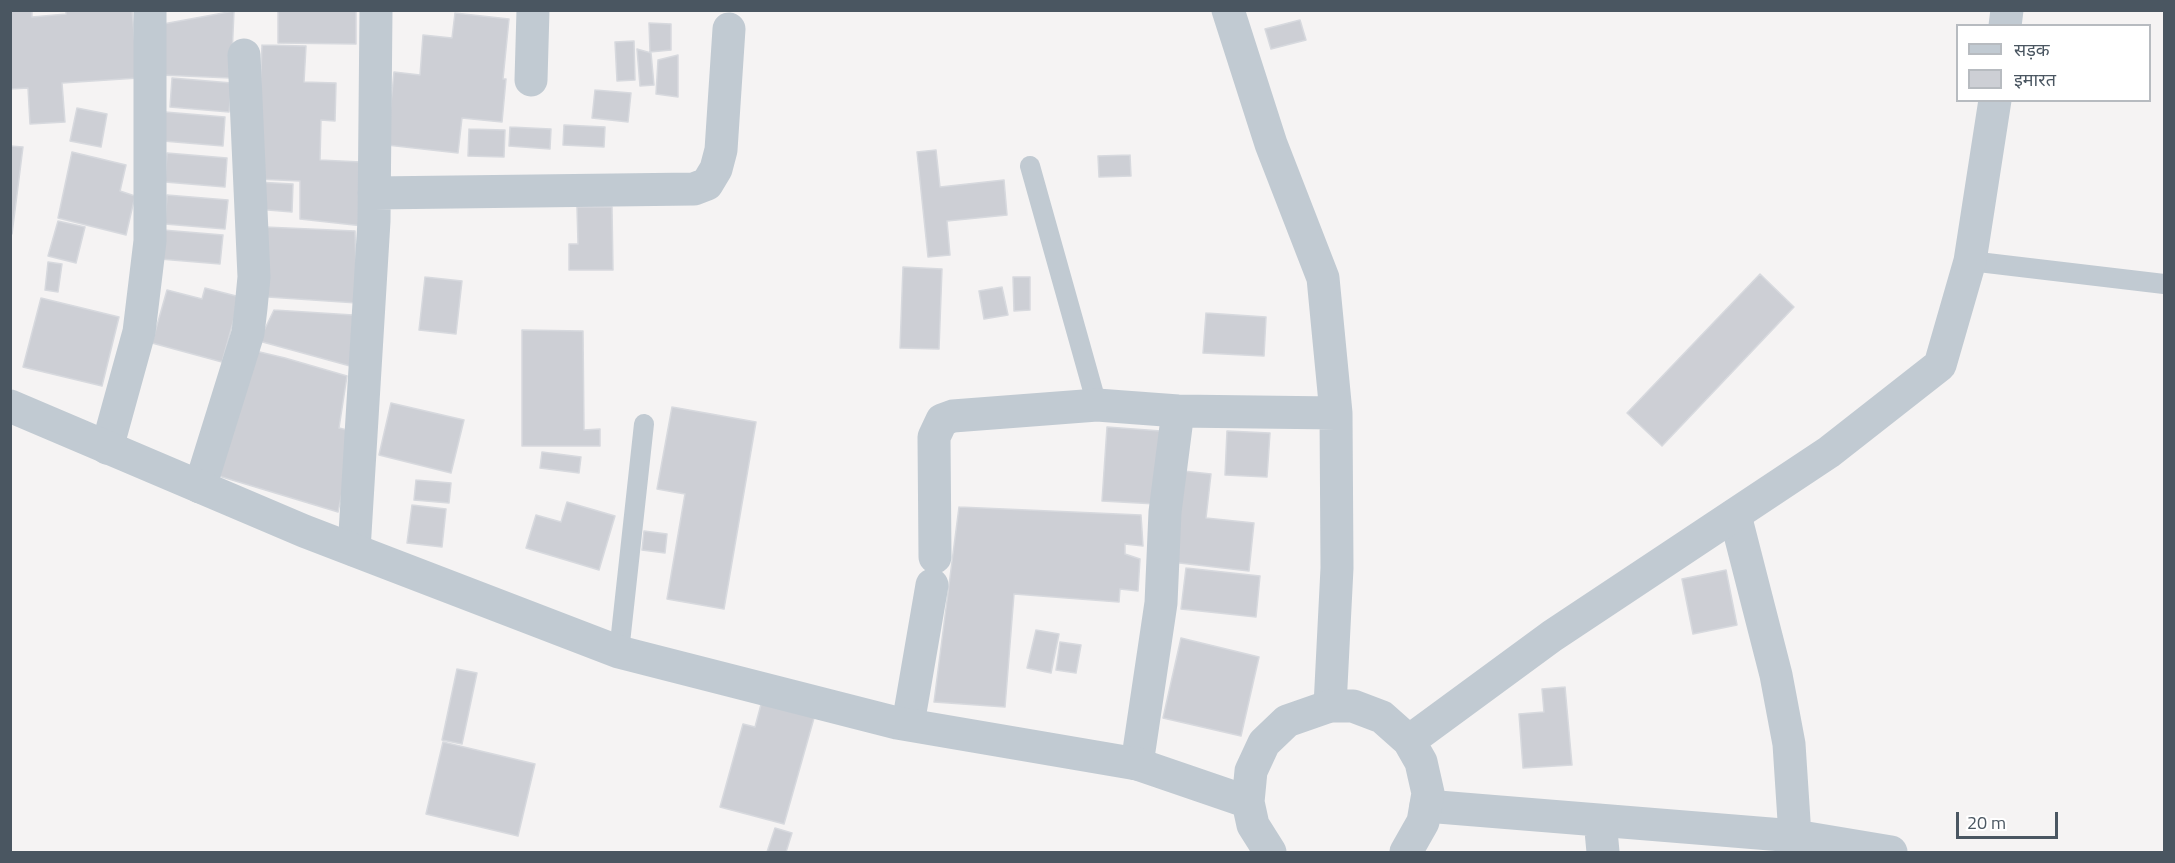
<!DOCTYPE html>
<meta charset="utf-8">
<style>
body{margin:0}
#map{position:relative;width:2175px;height:863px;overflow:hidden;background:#f5f3f3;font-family:"Titillium Web","Noto Sans Devanagari",sans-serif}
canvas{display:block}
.frame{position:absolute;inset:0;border:12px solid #4a5661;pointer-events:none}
.legend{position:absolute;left:1956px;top:24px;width:195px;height:78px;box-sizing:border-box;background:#fff;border:2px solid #b7bbc0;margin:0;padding:8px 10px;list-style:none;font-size:18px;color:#4a5661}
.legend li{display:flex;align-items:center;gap:12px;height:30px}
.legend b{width:30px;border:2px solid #b7bbc0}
.scale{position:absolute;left:1956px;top:812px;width:102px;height:27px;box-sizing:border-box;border:3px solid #4a5661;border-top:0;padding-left:8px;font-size:18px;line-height:21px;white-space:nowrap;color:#4a5661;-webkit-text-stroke:4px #fff;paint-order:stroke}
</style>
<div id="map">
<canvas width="2175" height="863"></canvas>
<div class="frame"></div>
<ul class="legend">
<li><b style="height:8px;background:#c1cad2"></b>सड़क</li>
<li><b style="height:16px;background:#cdcfd5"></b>इमारत</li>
</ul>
<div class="scale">20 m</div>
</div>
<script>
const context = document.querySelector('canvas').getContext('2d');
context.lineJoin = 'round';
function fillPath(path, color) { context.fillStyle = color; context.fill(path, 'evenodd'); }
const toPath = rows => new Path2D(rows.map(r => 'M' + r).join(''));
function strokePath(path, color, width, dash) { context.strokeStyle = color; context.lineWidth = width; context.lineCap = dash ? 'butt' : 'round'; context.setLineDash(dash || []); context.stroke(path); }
const building = toPath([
 [10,10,32,10,32,17,66,14,66,10,132,10,138,78,62,83,65,122,30,124,28,88,10,89,10,10],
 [278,10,356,10,356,44,278,43,278,10],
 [234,11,231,78,161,75,163,24,234,11],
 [455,13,509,19,503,79,506,79,502,122,462,118,458,153,387,145,394,72,420,75,423,35,452,38,455,13],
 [1300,20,1306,40,1271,49,1265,29,1300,20],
 [649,23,671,24,671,50,650,52,649,23],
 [634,41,635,80,617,81,615,42,634,41],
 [262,45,306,46,304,82,336,83,335,121,321,120,320,160,361,162,363,226,300,219,300,181,257,179,262,45],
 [637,49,651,53,654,85,640,86,637,49],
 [678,55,678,97,656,94,658,60,678,55],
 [172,78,232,83,229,112,170,107,172,78],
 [595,90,631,93,628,122,592,118,595,90],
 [77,108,107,114,101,147,70,141,77,108],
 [165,112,225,117,223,146,163,141,165,112],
 [564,125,605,127,604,147,563,145,564,125],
 [510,127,551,129,550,149,509,146,510,127],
 [469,129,505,130,504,157,468,156,469,129],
 [10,146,23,147,12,234,10,234,10,146],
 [936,150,940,187,1004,180,1007,215,947,221,950,255,928,257,917,152,936,150],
 [72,152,126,165,120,191,135,196,126,235,58,218,72,152],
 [167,153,227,158,225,187,165,182,167,153],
 [1130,155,1131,176,1099,177,1098,156,1130,155],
 [257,182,293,184,292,212,256,209,257,182],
 [167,195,228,200,225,229,165,224,167,195],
 [577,207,612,207,613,270,569,270,569,244,578,244,577,207],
 [58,221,85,227,76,263,48,256,58,221],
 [265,227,355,231,357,303,268,297,265,227],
 [163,230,223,235,220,264,160,259,163,230],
 [48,262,62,264,58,292,45,290,48,262],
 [903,267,942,269,939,349,900,348,903,267],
 [1760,274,1794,307,1662,446,1627,413,1760,274],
 [425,277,462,281,456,334,419,330,425,277],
 [1013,277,1030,277,1030,310,1014,311,1013,277],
 [1002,287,1008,315,984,319,979,291,1002,287],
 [205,288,240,297,222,362,152,343,167,290,202,299,205,288],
 [41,298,119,317,102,386,23,367,41,298],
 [274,310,353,315,350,366,259,341,274,310],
 [1206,313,1266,317,1264,356,1203,353,1206,313],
 [522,330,583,331,584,430,600,429,600,446,522,446,522,330],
 [247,349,285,358,347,376,339,428,355,432,338,512,219,476,247,349],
 [391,403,464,420,451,473,379,455,391,403],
 [672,407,756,422,724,609,667,599,685,494,657,489,672,407],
 [1107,427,1161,431,1156,504,1102,501,1107,427],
 [1227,431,1270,433,1267,477,1225,475,1227,431],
 [542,452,581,457,579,473,540,468,542,452],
 [1174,470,1211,474,1206,518,1254,523,1249,571,1171,562,1174,470],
 [416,480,451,483,449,503,414,500,416,480],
 [567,502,615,516,599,570,526,548,536,515,561,522,567,502],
 [412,505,446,509,442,547,407,543,412,505],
 [959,507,1141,515,1143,546,1125,544,1125,554,1140,559,1138,591,1120,589,1119,602,1014,594,1005,707,934,702,959,507],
 [644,531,667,534,665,553,642,550,644,531],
 [1186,568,1260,576,1256,617,1181,609,1186,568],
 [1726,570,1737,625,1693,634,1682,579,1726,570],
 [1036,630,1059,634,1051,673,1027,668,1036,630],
 [1181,638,1259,657,1241,736,1163,718,1181,638],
 [1060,642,1081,645,1076,673,1056,670,1060,642],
 [457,669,477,673,462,744,442,740,457,669],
 [1565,687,1572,765,1523,768,1519,714,1544,712,1542,689,1565,687],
 [763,697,816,711,784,824,720,807,743,724,755,727,763,697],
 [443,742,535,764,518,836,426,814,443,742],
 [775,828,792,833,786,852,767,852,775,828]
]);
fillPath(building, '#cdcfd5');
strokePath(building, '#d7d9de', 1.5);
strokePath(toPath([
 [1030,166,1097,405],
 [1970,261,2164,284],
 [619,652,644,424]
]), '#c1cad2', 20);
strokePath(toPath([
 [1228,10,1271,144,1323,278,1336,413,1337,568,1330,706],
 [531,80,533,10],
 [374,193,694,189,707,184,716,169,721,150,729,29],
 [107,448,139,332,150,241,150,10],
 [200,487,248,333,251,308,254,277,244,55],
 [1735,515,1776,675,1789,744,1795,836],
 [354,550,374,221,376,10],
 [935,557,934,437,942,420,953,416,1097,405,1178,411,1336,413],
 [908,724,932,585],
 [1137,764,1161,603,1165,512,1178,411],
 [1426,806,1795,836,1891,852],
 [1600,820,1603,852]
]), '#c1cad2', 33);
strokePath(toPath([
 [2005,26,2007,10],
 [10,406,304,531,619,652,897,723,1137,764,1248,802],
 [1409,741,1552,636,1829,452,1940,365,1970,261,1995,100],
 [1270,852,1253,825,1248,802,1251,771,1264,743,1287,721,1330,706,1353,706,1382,717,1409,741,1421,762,1428,793,1423,822,1406,852]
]), '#c1cad2', 33);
</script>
